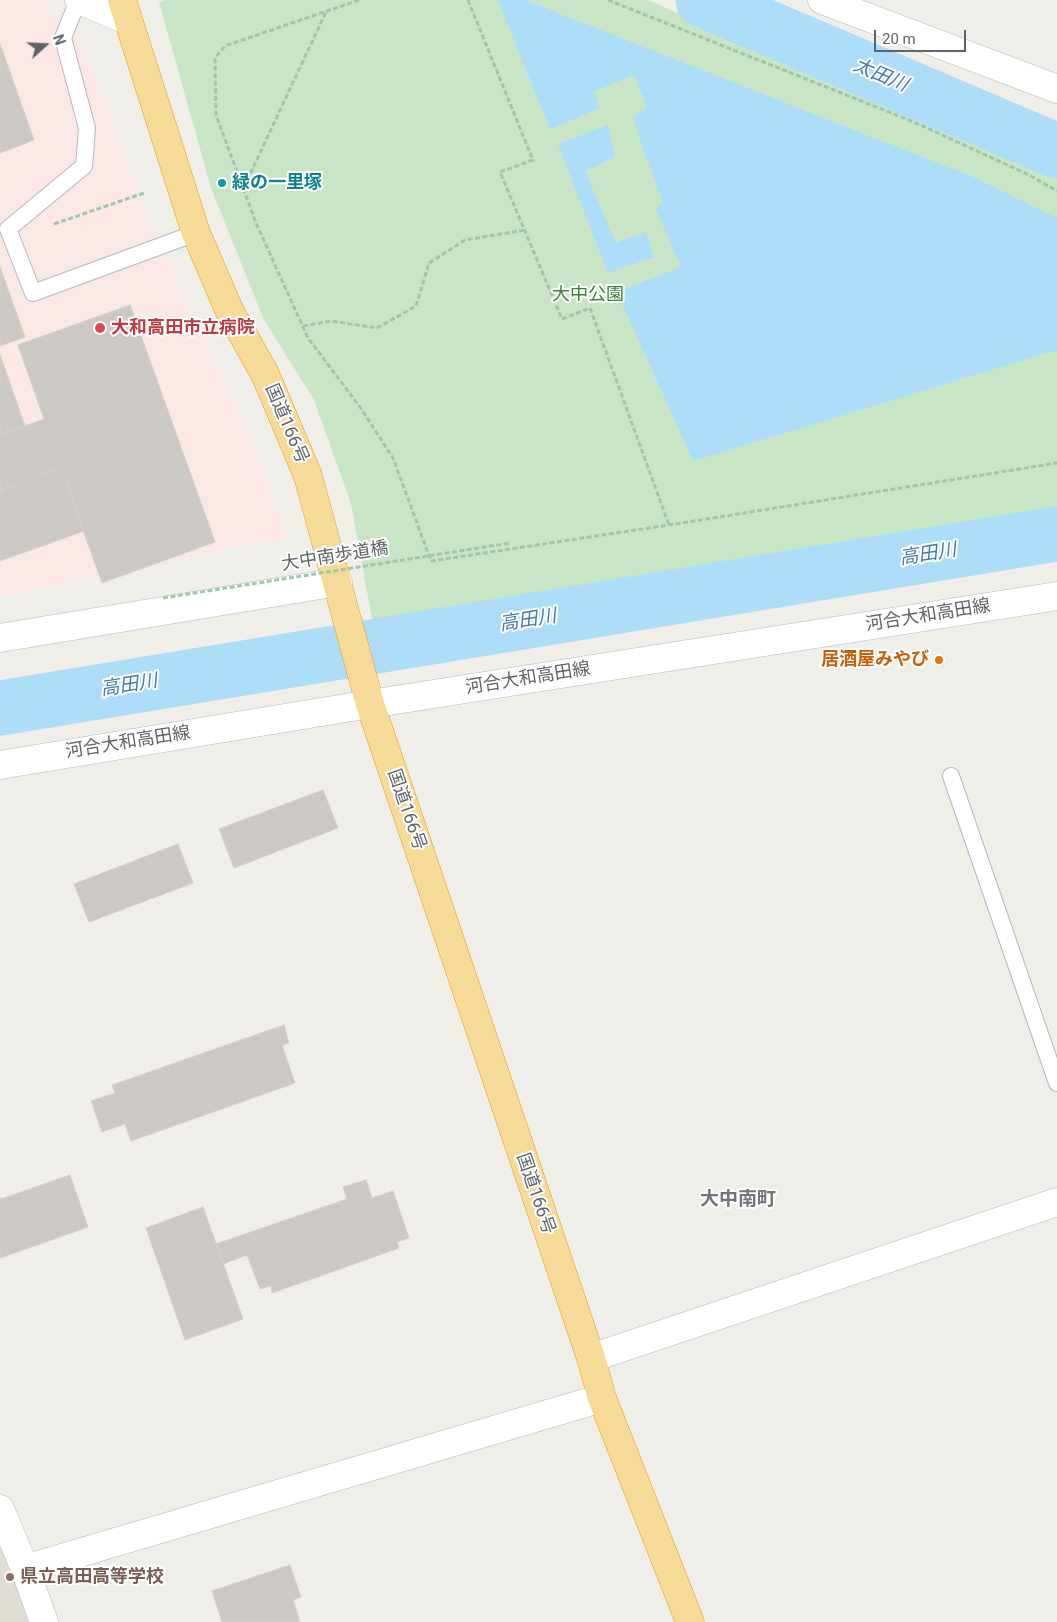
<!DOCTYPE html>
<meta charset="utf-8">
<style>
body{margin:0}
#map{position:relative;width:1057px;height:1622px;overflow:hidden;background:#f0eee8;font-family:Roboto,sans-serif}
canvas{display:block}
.north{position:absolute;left:20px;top:20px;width:50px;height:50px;-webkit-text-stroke:4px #fff;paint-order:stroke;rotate:70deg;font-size:14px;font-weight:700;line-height:20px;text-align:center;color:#5f6367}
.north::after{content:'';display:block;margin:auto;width:18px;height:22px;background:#5f6367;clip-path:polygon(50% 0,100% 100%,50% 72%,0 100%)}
.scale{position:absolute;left:874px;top:30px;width:92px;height:22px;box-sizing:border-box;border:2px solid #5f6367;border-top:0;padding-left:6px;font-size:15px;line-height:18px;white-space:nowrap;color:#5f6367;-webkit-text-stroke:4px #fff;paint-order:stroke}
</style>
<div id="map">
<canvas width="1057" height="1622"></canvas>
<div class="north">N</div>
<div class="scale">20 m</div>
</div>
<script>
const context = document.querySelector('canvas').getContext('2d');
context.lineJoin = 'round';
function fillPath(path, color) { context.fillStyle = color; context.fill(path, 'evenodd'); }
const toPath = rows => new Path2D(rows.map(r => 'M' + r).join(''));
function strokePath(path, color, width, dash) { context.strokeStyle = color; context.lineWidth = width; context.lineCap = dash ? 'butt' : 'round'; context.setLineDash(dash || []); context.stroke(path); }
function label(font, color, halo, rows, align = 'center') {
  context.font = font + ' Roboto,"Noto Sans JP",sans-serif'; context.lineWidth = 4; context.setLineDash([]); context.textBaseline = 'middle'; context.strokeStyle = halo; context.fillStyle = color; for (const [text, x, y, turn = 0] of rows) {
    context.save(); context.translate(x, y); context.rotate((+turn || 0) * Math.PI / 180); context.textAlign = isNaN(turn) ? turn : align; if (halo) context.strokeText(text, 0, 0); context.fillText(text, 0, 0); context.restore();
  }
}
fillPath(toPath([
 [0,1528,35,1622,0,1622]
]), '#e0ddd6');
fillPath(toPath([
 [0,0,44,0,50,12,81,41,153,230,247,427,287,537,0,597]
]), '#fbe7e6');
fillPath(toPath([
 [165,0,648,0,1057,177,1057,523,373,624,351,504,314,400,264,320,211,188,159,2]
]), '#c8e6c6');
fillPath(toPath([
 [498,0,525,0,973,177,1057,218,1057,350,693,461,617,292,681,267,656,209,663,202,642,146,633,117,647,108,634,75,594,91,600,108,550,129],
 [608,125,615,157,585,171,616,243,646,232,654,257,608,273,558,144]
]), '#aeddfa');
strokePath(toPath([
 [703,0,1057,151],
 [0,708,1057,534]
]), '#aeddfa', 55);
const building = toPath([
 [0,44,34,140,0,153,0,44],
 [0,267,25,337,0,346,0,267],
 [130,305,215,542,102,583,61,468,0,490,0,435,44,419,18,345,130,305],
 [0,355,25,426,0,435,0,355],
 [61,468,84,531,0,561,0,490,61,468],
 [323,790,338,828,234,868,219,829,323,790],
 [178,844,193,883,89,922,74,884,178,844],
 [284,1025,289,1043,282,1045,295,1083,131,1141,125,1124,102,1132,91,1101,115,1093,112,1085,284,1025],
 [70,1175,88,1227,0,1258,0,1197,1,1199,70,1175],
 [366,1180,372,1198,393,1191,409,1238,397,1242,399,1248,272,1293,271,1286,260,1289,247,1255,223,1264,216,1244,347,1199,343,1187,366,1180],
 [203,1207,243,1319,185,1340,146,1228,203,1207],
 [290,1565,301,1597,293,1600,300,1622,222,1622,212,1591,290,1565]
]);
fillPath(building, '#ccc9c4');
strokePath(building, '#d5cfc6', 1);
const lane = toPath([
 [78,0,63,38,87,128,84,166,8,229,33,293,196,233],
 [951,776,1057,1083]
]);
const street = toPath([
 [79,0,129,21],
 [822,0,1057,89],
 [0,638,338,582],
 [591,1358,1057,1202],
 [0,1509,25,1569,44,1622],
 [25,1569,602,1398]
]);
const secondary = toPath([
 [0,765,370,704,1057,596]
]);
const highway = toPath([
 [122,0,196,233,230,312,265,374,308,476,370,704,591,1358,602,1398,690,1622]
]);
strokePath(lane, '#b5b8bb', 18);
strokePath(street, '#b5b8bb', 29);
strokePath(secondary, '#b4b7bb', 29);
strokePath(highway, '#eb9a0d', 29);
strokePath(toPath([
 [359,0,225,46,215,58,216,115,256,223,308,338,360,407,393,458,431,561,669,525,1057,463],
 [468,0,533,160,500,172,562,319,590,308,669,525],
 [608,0,914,122,1027,174,1057,191],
 [244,187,326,12],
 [54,224,144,193],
 [303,326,331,321,377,328,416,306,429,263,465,240,525,230]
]), '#a0c7a8', 3, [5, 2.5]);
strokePath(lane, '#fff', 16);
strokePath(street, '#fff', 28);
strokePath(secondary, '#fff', 28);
strokePath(highway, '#f7da98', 28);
strokePath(toPath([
 [163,598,510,543]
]), '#a0c7a8', 3, [5, 2.5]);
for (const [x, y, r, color] of [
 [222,183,5,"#0f9aa8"],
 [100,328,6,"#e0444e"],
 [939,660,5,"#e8710a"],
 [10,1577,5,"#8d6e63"]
]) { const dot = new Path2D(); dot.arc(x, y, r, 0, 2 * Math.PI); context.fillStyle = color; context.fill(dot); strokePath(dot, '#fff', 2); }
label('bold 18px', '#0d838f', '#fff', [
 ["緑の一里塚",232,183]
], 'left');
label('18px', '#3b833a', '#fff', [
 ["大中公園",588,295]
]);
label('bold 18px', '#be3a42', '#fff', [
 ["大和高田市立病院",111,328]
], 'left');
label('18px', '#5f6367', '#fff', [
 ["国道166号",286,424,67],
 ["大中南歩道橋",335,557,-9],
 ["河合大和高田線",928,616,-9],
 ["河合大和高田線",528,679,-9],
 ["河合大和高田線",128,743,-9],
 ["国道166号",406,810,71],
 ["国道166号",535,1194,71]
]);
label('bold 18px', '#c56008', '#fff', [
 ["居酒屋みやび",929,660]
], 'right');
label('bold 18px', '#785e54', '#fff', [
 ["県立高田高等学校",20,1577]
], 'left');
label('italic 19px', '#4779a4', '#fff', [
 ["太田川",880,76,23],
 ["高田川",928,555,-9],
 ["高田川",528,621,-9],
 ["高田川",129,686,-9]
]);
label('bold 19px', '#707579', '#fff', [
 ["大中南町",738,1200]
]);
</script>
